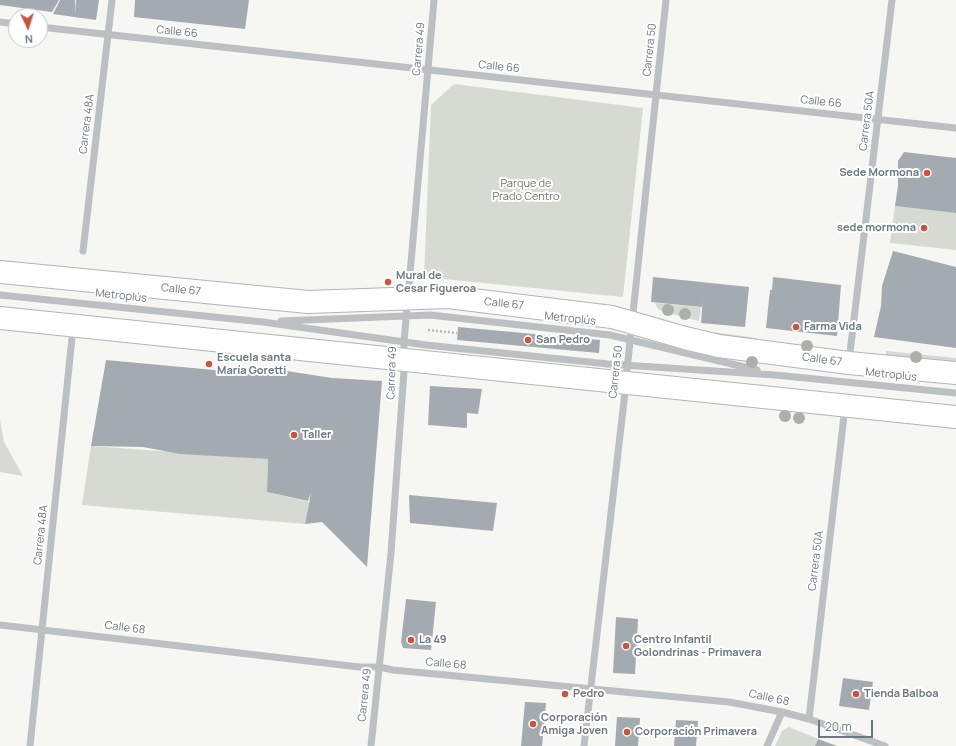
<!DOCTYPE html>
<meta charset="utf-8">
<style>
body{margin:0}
#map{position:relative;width:956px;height:746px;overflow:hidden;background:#f6f6f3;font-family:Manrope,sans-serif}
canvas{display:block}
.north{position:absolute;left:8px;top:8px;width:40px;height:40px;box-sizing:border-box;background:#fff;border:1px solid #c3c9cd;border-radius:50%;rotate:176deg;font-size:11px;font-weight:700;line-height:16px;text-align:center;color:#697881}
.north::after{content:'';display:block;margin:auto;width:14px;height:18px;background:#ce523c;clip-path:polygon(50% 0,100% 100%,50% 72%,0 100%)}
.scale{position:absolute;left:818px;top:720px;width:55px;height:18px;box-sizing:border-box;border:2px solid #697881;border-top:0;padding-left:5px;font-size:12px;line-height:14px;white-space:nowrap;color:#697881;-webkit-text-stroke:3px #fff;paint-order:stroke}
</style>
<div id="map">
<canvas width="956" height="746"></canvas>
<div class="north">N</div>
<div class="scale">20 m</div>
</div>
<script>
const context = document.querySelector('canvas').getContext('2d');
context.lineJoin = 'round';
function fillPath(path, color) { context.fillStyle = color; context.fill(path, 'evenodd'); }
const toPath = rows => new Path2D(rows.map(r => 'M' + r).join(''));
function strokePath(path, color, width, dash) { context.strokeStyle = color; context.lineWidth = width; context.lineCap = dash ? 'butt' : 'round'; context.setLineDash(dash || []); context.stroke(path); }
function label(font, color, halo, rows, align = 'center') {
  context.font = font + ' Manrope,sans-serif'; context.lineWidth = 4; context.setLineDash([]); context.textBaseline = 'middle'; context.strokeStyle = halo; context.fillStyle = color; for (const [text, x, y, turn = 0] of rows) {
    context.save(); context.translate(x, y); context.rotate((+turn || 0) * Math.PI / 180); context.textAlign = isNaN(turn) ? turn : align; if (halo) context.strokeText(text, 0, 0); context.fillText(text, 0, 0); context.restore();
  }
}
fillPath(toPath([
 [454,84,643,108,623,297,424,277,431,105],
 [895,206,956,213,956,250,890,243],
 [655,303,701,307,699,321,665,312,658,309],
 [712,332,757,338,757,342,712,336],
 [886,351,956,358,956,362,886,355],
 [0,420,4,442,23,476,0,472],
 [91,446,268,459,267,492,309,502,305,524,82,505],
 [789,727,818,739,837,746,775,746,782,731]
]), '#d6dad3');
fillPath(toPath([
 [0,0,31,0,29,4,31,0,59,0,52,12,0,5],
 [60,0,75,0,75,14,76,0,99,0,96,20,53,14],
 [135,0,249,0,245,29,134,17],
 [904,152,956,158,956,213,895,206,898,185,898,161],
 [893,251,956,267,956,348,874,337,881,306,882,286],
 [653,277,749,287,745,327,701,323,703,296,702,307,651,302],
 [773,277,841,285,837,336,766,328,770,290,772,290],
 [458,327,600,340,599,353,457,340],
 [106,360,279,376,280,370,332,378,382,381,367,567,322,522,305,524,311,493,308,501,267,492,268,459,180,454,143,447,91,446],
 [430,386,482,389,478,414,467,413,467,428,428,425],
 [409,495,497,503,493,531,410,523],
 [406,599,436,602,431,650,403,648,401,642],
 [616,617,638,619,635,674,613,673],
 [843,678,873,682,869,710,839,706],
 [525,702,546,703,542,746,521,746],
 [617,717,640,718,638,746,615,746],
 [676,720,698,721,696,746,674,746],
 [818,739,837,746,815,746]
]), '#a4abb0');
const major = toPath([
 [0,272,308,302,448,297,612,317,685,338,719,346,849,363,956,373],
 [0,318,956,417]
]);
strokePath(major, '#b0b5b7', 24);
strokePath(toPath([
 [428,330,457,333]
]), '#b6babc', 2.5, [2, 2]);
strokePath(toPath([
 [0,22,16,24],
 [40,27,956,128],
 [83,251,112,0],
 [0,295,263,322,426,345,608,364,775,375,956,393],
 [281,321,430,315,610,335,757,370],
 [849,361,892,0],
 [627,370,666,0],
 [0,625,359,667,379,667,393,670,729,702,782,712,809,719,885,746],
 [809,719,845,407],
 [30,746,73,328],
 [371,746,391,553,404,371,404,342,434,0],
 [584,746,626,384],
 [767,746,782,712]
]), '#bcc0c3', 7);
strokePath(major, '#fff', 22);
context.fillStyle = '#aab1a6';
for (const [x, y] of [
 [668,310],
 [685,314],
 [807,346],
 [916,357],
 [752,362],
 [785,416],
 [799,418]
]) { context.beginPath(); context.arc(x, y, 6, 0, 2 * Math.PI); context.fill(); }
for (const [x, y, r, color] of [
 [927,173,4,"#ce523c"],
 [924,228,4,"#ce523c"],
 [388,282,4,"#ce523c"],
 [796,327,4,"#ce523c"],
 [528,340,4,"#ce523c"],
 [209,364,4,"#ce523c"],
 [294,435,4,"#ce523c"],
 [411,640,4,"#ce523c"],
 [626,646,4,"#ce523c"],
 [565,694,4,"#ce523c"],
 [856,694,4,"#ce523c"],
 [533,724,4,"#ce523c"],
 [627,732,4,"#ce523c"]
]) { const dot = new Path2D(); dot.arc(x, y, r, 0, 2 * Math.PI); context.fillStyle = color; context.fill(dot); strokePath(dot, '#fff', 1.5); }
label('11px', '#697881', '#fff', [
 ["Calle 66",177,32,6],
 ["Carrera 49",419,49,-85],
 ["Carrera 50",650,50,-84],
 ["Calle 66",499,67,6],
 ["Calle 66",821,102,6],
 ["Carrera 50A",867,121,-83],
 ["Carrera 48A",87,124,-83],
 ["Calle 67",181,290,6],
 ["Metroplús",121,296,6],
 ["Calle 67",504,304,6],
 ["Metroplús",570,319,6],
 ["Calle 67",822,360,8],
 ["Carrera 50",616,372,-84],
 ["Carrera 49",392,373,-88],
 ["Metroplús",891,375,6],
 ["Carrera 48A",41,535,-84],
 ["Carrera 50A",816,561,-83],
 ["Calle 68",125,628,7],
 ["Calle 68",446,664,5],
 ["Carrera 49",365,695,-84],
 ["Calle 68",769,698,12]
]);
label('bold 11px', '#697881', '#fff', [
 ["Sede Mormona",919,173,"right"],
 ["sede mormona",916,228,"right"],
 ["Mural de",396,276],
 ["Cesar Figueroa",396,289],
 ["Farma Vida",804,327],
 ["San Pedro",536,340],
 ["Escuela santa",217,358],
 ["María Goretti",217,371],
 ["Taller",302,435],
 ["La 49",419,640],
 ["Centro Infantil",634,640],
 ["Golondrinas - Primavera",634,653],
 ["Pedro",573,694],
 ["Tienda Balboa",864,694],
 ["Corporación",541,718],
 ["Amiga Joven",541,731],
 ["Corporación Primavera",635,732]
], 'left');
label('11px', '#6c7967', '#fff', [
 ["Parque de",526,184],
 ["Prado Centro",526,197]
]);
</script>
